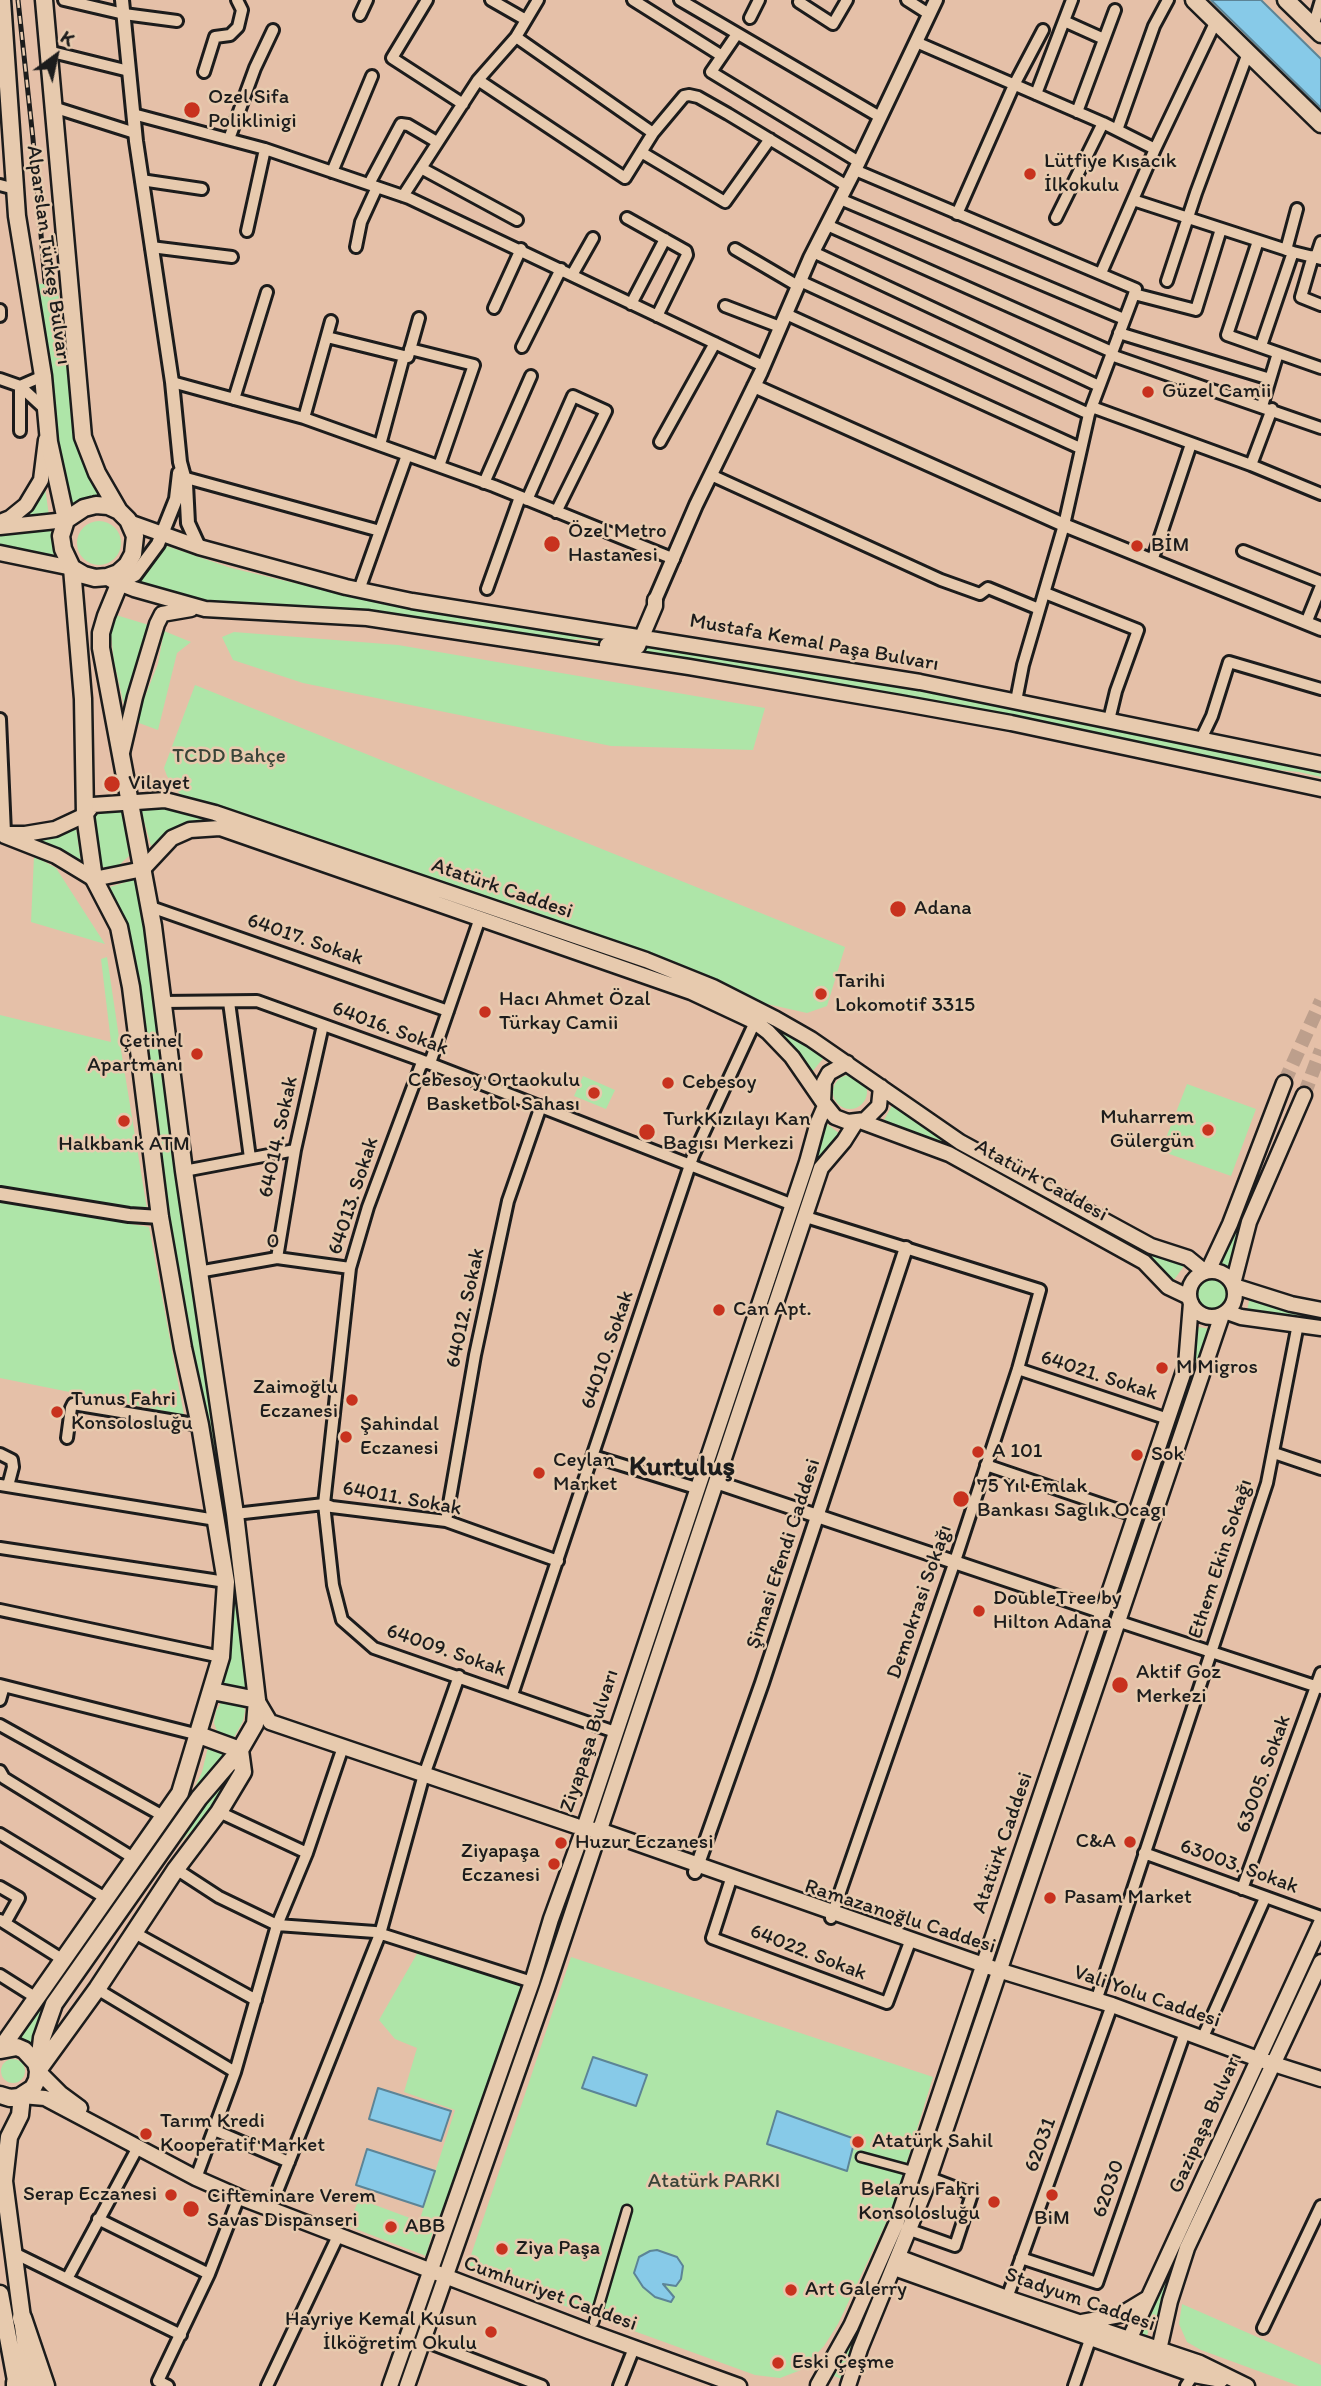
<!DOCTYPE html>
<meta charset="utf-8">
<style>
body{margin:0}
#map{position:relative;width:1321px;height:2386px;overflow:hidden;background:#e5c0a8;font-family:Itim,sans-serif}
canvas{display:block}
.north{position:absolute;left:21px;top:21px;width:70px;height:70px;-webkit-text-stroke:5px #e7caae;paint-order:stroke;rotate:33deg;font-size:19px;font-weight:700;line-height:28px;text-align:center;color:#1c1c1c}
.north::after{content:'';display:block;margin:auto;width:24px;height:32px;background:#1c1c1c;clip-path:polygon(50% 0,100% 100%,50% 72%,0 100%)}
</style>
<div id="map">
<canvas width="1321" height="2386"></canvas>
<div class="north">K</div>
</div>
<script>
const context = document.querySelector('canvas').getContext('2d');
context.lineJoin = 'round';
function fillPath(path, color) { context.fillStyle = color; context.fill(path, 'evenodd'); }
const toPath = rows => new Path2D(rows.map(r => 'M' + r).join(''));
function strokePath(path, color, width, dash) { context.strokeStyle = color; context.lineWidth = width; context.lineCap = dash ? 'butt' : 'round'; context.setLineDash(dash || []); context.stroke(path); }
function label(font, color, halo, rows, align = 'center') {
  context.font = font + ' Itim,sans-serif'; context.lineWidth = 5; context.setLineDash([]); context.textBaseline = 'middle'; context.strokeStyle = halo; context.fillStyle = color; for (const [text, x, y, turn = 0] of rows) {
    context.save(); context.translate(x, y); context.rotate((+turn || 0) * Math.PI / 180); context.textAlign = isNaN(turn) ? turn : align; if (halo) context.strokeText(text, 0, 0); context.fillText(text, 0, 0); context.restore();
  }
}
fillPath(toPath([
 [57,283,76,443,90,479,102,499,65,507,48,386,38,284],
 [44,480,49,516,2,525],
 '77 543a22 22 0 1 1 44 0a22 22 0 1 1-44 0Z',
 [50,528,55,555,0,545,0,536],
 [164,545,231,568,328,591,446,613,625,641,624,645,581,639,558,641,384,613,326,607,203,601,135,582,151,564],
 [116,615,152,626,126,714,114,662,110,626],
 [164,631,191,642,177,653,158,730,139,723,138,714,158,664],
 [234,632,398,645,765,708,753,750,611,746,303,683,233,660,222,637],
 [646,644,1012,707,1321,771,1321,777,1299,772,1258,768,944,703,646,653],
 [195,685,845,947,827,1006,807,1013,767,1004,182,797,167,776,164,768],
 [157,806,175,808,214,818,656,968,775,1025,825,1056,812,1072,773,1028,688,985,656,971,213,822,174,829,151,846,140,807],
 [119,808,122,812,129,856,117,867,102,867,95,841,95,811],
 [76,828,81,862,60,850,38,842,13,837,38,839,63,835],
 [34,856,56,868,105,944,31,922],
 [136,879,145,922,166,1103,183,1223,222,1458,250,1689,223,1685,232,1640,234,1592,214,1460,169,1225,126,927,110,887],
 [107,957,120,1044,147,1209,128,1208,0,1186,0,1015,111,1042,101,959],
 '833 1092a17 17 0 1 1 34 0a17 17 0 1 1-34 0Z',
 [583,1076,615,1090,606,1109,574,1096],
 [1187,1084,1256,1109,1231,1176,1161,1151],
 [894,1102,1011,1175,1149,1253,1184,1266,1171,1284,949,1148,884,1120],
 [823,1121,840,1134,814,1166,597,1819,591,1818],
 [0,1202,149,1227,184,1415,0,1378],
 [1239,1223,1241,1224,1231,1269,1217,1263],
 '1197 1295a15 15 0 1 1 30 0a15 15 0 1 1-30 0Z',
 [1250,1297,1287,1311,1321,1316,1321,1321,1247,1311],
 [1198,1327,1211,1329,1000,1952,996,1952,1193,1366],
 [222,1701,243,1705,245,1711,243,1721,233,1739,225,1738,217,1731,214,1723,216,1711],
 [208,1747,225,1752,50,2000,32,2047,19,2039,191,1795,202,1772],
 [237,1764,234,1776,204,1818,176,1847,154,1873],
 [582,1844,588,1845,521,2049,445,2264,439,2262],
 [425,1949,528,1973,492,2081,437,2226,420,2219,455,2110,404,2092,417,2048,395,2039,379,2020,418,1952],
 [571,1957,933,2077,892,2210,838,2324,824,2346,801,2370,780,2378,755,2375,466,2270],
 [986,1979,990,1981,908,2217,844,2380,829,2374,869,2302,905,2216],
 '1 2071a12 12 0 1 1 24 0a12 12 0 1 1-24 0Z',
 [1258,2074,1261,2076,1157,2328,1149,2330,1146,2338,1139,2337],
 [359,2199,434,2227,426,2256,348,2226],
 [1182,2304,1321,2365,1321,2386,1299,2386,1201,2350,1187,2342,1179,2324]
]), '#aee5a8');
const water = toPath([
 [1211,0,1261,0,1321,59,1321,108,1211,0],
 [593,2057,647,2075,636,2106,582,2088,593,2057],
 [378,2088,451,2111,441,2141,369,2119,378,2088],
 [777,2111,855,2139,847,2171,767,2144,777,2111],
 [367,2149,435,2171,423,2207,356,2185,367,2149],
 [657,2250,677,2257,683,2266,681,2279,676,2286,663,2284,674,2297,671,2302,655,2297,643,2287,634,2273,639,2257,650,2251,657,2250]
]);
fillPath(water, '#87cae8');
strokePath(water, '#5c8496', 2);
strokePath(toPath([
 [1284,1083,1321,1001],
 [1304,1095,1321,1050]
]), '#bd9f8c', 14, [14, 7]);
const pedestrian = toPath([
 [861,2157,909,2170],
 [594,2322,627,2210]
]);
const minor = toPath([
 [64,0,124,14,177,21],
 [427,0,392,58,463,104],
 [491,0,526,20],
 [633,0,722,56],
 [680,0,880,117],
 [907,0,929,14],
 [799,2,833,24,847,0],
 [360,15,367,0],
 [750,18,759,0],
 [1064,21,1104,39],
 [1313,27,1321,0],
 [737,34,711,72,859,162],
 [516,37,653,133],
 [916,42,1103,123,1155,149],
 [48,51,129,71],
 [204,72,215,37,230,35,238,27,242,10,237,0],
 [478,80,625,178,653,133,684,96,689,95,698,97,728,114,847,186],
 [1036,94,1072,0],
 [53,107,135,133],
 [1077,112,1115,10],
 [133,114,265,149,409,198,763,366],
 [1117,130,1154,26,1168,0],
 [229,139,255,68,273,30],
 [641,152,725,202,770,139],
 [421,168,517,220],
 [855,170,1136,289,1089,414,1064,525,1023,665,1016,701],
 [332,172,372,76],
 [141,180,202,189],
 [369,184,401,124,408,125,437,142],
 [0,185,15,189],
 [403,196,478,80,516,37,538,0],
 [840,199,1124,319],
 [1133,200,1293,252,1261,346],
 [957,214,1014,85,1043,30],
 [627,218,686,251,687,255,657,316],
 [1056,218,1103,123],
 [827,225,1112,352],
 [247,231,265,149],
 [1258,241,1227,335,1321,368],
 [151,247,232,257],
 [356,247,361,222,377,187],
 [735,249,798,286],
 [1286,250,1297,209],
 [813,252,1099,386],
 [1293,252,1321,259],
 [1313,256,1301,297,1321,305],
 [1316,257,1321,242],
 [1101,273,1155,149,1216,21],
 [572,275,593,238],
 [800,281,1089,414],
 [1167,281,1196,193,1248,53],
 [1134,294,1196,310,1221,229],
 [631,304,665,239],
 [725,306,780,327],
 [494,308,521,249],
 [0,310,0,316],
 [786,314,1080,448],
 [1119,333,1270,379],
 [327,337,408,357,419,318],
 [522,347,561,269],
 [410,349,474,365,439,466],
 [1111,355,1321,428],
 [0,379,20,386,43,376],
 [172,382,304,418,494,486,674,559],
 [20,386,20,431],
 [20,386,46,410],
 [234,399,267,292],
 [1262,406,1278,353],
 [1092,407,1251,465,1321,494],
 [304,418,331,321],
 [660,442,715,343],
 [380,445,404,356],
 [1251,465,1272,409],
 [711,475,941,580,980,594,988,588,1039,609],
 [179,476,380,531],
 [484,483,531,376],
 [527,500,573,396,606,411,556,512],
 [1243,551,1321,582],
 [1152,561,1191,444],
 [487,589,520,497],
 [359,590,407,455],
 [1045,593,1138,630,1116,691,1109,720],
 [1306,623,1321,586],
 [0,719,5,833],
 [1201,739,1212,716,1229,662,1321,689],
 [148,906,448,1011],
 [480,918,431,1060,421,1065,368,1207,350,1268,324,1504,333,1585,342,1620,374,1648,615,1732],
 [162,1002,257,1001,418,1059,793,1205],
 [229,1002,250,1158],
 [184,1171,295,1150],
 [806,1217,1040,1290,1018,1369,955,1561,831,1918],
 [277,1258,295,1150,323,1025],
 [198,1272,277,1258,350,1268],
 [1018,1369,1168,1419],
 [67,1438,71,1408,73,1404,200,1425],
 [1274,1453,1321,1469],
 [0,1454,12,1460,13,1467,8,1486],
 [593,1456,696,1488],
 [986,1465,1136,1516],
 [0,1485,216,1520],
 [235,1514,324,1504,332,1507,446,1521,558,1561],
 [446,1521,475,1355,508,1201,541,1106],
 [0,1548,226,1582],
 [0,1610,221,1657],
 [1117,1621,1321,1688],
 [0,1685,199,1735],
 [512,1695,693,1156,755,1022],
 [0,1700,4,1686],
 [0,1725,165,1817],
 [0,1771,4,1778,135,1859],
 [219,1812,307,1853],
 [0,1834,107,1899],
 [1144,1853,1321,1917],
 [176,1869,219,1897,277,1925,375,1932,532,1982],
 [732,1876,712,1938,887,2003,911,1939],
 [0,1887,19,1898,5,1923],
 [1242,1889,1321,1673],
 [0,1920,65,1961],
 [133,1932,256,2000],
 [0,1975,38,1999],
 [97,1989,235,2072],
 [1096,2001,1267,1483,1298,1324],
 [1203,2037,1265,1898],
 [214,2130,289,2162],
 [196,2178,235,2072,277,1925,307,1853,343,1747],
 [270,2209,380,1934,423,1778,459,1676],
 [98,2219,209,2274],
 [910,2230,955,2246,972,2194,930,2178],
 [12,2252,181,2335],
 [1021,2258,1097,2283,1185,2032],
 [67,2279,138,2147],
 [1007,2298,1112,2005],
 [1263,2328,1321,2206],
 [422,2340,542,2386],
 [168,2386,158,2381,209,2274,239,2197],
 [267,2386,338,2236],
 [619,2386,634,2348],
 [1074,2386,1092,2334],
 [1186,2386,1197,2369]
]);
const tertiary = toPath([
 [122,0,136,141,172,382,180,462,186,484,188,523,199,547],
 [754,386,1064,525,1321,629],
 [119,583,135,575,158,544,176,499,179,473],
 [655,600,696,505,761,372,810,258,859,162,936,0],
 [0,1194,129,1215,160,1217],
 [716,1482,1103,1612],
 [695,1872,762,1683,906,1248]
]);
const secondary = toPath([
 [0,522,10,518,26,505,41,480,46,440],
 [129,522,199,547,346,587,412,601,920,682,1321,764],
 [0,527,66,520],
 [0,553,72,568],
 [111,580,134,589,205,609,367,618,689,667,900,703,1011,723,1321,789],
 [607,645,623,648,638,646,655,606,655,600],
 [121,757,135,697,157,624,162,614,191,609],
 [0,834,25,834,55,829,85,815,93,805,165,800,215,813,646,960,713,987,776,1019,811,1039,960,1142,1151,1246,1188,1258,1205,1272],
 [5,836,56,856,94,879,143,869,172,838,190,830,220,828,691,992,755,1022,768,1032,792,1057,823,1102],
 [847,1063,829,1073,824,1082,823,1102,835,1117,848,1122,865,1120,879,1106,881,1087],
 [860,1121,949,1154,1144,1262,1168,1287,1189,1297],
 '1189 1294a23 23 0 1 1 46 0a23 23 0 1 1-46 0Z',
 [1208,1271,1230,1224,1284,1083],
 [1233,1284,1249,1222,1304,1095],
 [1234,1286,1291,1304,1321,1310],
 [1227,1312,1241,1317,1321,1328],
 [257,1700,270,1722,576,1826,605,1832,998,1970,1112,2005,1258,2059,1321,2079],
 [38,2071,61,2094,80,2108],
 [22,2096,45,2098,196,2178,239,2197,588,2331,739,2386],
 [898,2257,1007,2298,1200,2363,1247,2386],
 [894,2268,1194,2375,1221,2380],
 [1082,2322,1120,2315,1148,2298],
 [1129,2340,1321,1923],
 [1159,2350,1170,2301,1187,2248,1321,1962],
 [818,2385,851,2326,896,2224,1186,1365,1191,1303],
 [390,2386,532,1982,551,1919,583,1831,807,1162,818,1122,825,1106],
 [407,2386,547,1988,821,1168,844,1141,856,1122],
 [848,2386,860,2349,925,2190,1222,1315]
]);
const primary = toPath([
 [2,0,17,216,43,376,49,442,66,520],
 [44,0,83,437,97,473,119,511],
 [1194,0,1321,124],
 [1286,0,1321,34],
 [96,505,108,506,119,511,128,520,135,536,133,554,127,565,118,573,107,577,95,578,84,575,72,568,63,549,61,536,66,520,84,508,96,505],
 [212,1691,257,1700],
 [199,1735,240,1750],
 [0,2050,180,1793,221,1657,226,1582,200,1425,183,1348,160,1217,131,987,119,927,94,879,85,815,83,699,72,568],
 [1,2050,17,2047,24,2050,36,2063,38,2071],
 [39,2069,97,1989,176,1869,219,1812,243,1772,240,1750],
 [0,2095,10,2098,19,2097,33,2088,37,2080,42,2038,54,2004,199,1798,240,1750,255,1724,257,1700,235,1514,184,1171,153,926,101,648,101,633,106,616,127,565],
 [22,2096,20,2115,9,2137,4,2181,31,2386],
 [0,2294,17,2386]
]);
const trunk = toPath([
 [22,2318,45,2386],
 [16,2386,16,2383]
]);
strokePath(pedestrian, '#1c1c1c', 13);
strokePath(minor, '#1c1c1c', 16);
strokePath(tertiary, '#1c1c1c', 18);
strokePath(secondary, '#1c1c1c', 19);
strokePath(primary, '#1c1c1c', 21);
strokePath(trunk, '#1c1c1c', 23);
strokePath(pedestrian, '#e7caae', 8);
strokePath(minor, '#e7caae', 10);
strokePath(tertiary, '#e7caae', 12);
strokePath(secondary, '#e7caae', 14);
strokePath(primary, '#e7caae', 16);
strokePath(trunk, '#e7caae', 18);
const rail = toPath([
 [18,0,33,139,45,282]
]);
strokePath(rail, '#1c1c1c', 5);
strokePath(rail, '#e7caae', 2.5, [8]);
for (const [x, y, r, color] of [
 [192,110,9,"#c8321e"],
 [1030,174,7,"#c8321e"],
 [1148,392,7,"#c8321e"],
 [552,544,9,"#c8321e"],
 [1137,546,7,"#c8321e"],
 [112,784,9,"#c8321e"],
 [898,909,9,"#c8321e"],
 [821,994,7,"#c8321e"],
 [485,1012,7,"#c8321e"],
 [197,1054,7,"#c8321e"],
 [668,1083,7,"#c8321e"],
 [594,1093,7,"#c8321e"],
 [124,1121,7,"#c8321e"],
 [1208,1130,7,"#c8321e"],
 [647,1132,9,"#c8321e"],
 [719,1310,7,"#c8321e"],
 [1162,1368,7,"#c8321e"],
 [352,1400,7,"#c8321e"],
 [57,1412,7,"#c8321e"],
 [346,1437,7,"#c8321e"],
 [978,1452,7,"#c8321e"],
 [1137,1455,7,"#c8321e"],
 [539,1473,7,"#c8321e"],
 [961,1499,9,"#c8321e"],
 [979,1611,7,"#c8321e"],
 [1120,1685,9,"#c8321e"],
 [1130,1842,7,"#c8321e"],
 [561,1843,7,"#c8321e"],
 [554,1864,7,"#c8321e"],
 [1050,1898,7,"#c8321e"],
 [146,2134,7,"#c8321e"],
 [858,2142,7,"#c8321e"],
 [171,2195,7,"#c8321e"],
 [1052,2195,7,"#c8321e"],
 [994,2202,7,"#c8321e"],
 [191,2209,9,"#c8321e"],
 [391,2227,7,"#c8321e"],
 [502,2249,7,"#c8321e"],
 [791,2290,7,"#c8321e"],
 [491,2332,7,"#c8321e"],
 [778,2363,7,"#c8321e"]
]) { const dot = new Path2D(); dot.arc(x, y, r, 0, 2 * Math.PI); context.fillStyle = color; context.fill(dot); strokePath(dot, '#e7caae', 2.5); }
label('21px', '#1c1c1c', '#e7caae', [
 ["Ozel Sifa",208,98],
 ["Poliklinigi",208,122],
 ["Lütfiye Kısacık",1044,162],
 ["İlkokulu",1044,186],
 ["Güzel Camii",1162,392],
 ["Özel Metro",568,532],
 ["Hastanesi",568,556],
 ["BİM",1151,546],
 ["Vilayet",128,784],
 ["Adana",914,909],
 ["Tarihi",835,982],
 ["Lokomotif 3315",835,1006],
 ["Hacı Ahmet Özal",499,1000],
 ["Türkay Camii",499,1024],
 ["Çetinel",183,1042,"right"],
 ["Apartmanı",183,1066,"right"],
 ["Cebesoy Ortaokulu",580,1081,"right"],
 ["Basketbol Sahası",580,1105,"right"],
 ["Cebesoy",682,1083],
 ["Muharrem",1194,1118,"right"],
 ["Gülergün",1194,1142,"right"],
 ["TurkKızılayı Kan",663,1120],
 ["Bagısı Merkezi",663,1144],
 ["Halkbank ATM",124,1145,"center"],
 ["Can Apt.",733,1310],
 ["M Migros",1176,1368],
 ["Zaimoğlu",338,1388,"right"],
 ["Eczanesi",338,1412,"right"],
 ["Tunus Fahri",71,1400],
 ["Konsolosluğu",71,1424],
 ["Şahindal",360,1425],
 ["Eczanesi",360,1449],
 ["A 101",992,1452],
 ["Sok",1151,1455],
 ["Ceylan",553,1461],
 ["Market",553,1485],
 ["75 Yıl Emlak",977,1487],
 ["Bankası Saglık Ocagı",977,1511],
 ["DoubleTree by",993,1599],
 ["Hilton Adana",993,1623],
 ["Aktif Goz",1136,1673],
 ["Merkezi",1136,1697],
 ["C&A",1116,1842,"right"],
 ["Huzur Eczanesi",575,1843],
 ["Ziyapaşa",540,1852,"right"],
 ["Eczanesi",540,1876,"right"],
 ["Pasam Market",1064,1898],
 ["Tarım Kredi",160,2122],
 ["Kooperatif Market",160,2146],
 ["Atatürk Sahil",872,2142],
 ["Belarus Fahri",980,2190,"right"],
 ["Konsolosluğu",980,2214,"right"],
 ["Serap Eczanesi",157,2195,"right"],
 ["Cifteminare Verem",207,2197],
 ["Savas Dispanseri",207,2221],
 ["BiM",1052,2219,"center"],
 ["ABB",405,2227],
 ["Ziya Paşa",516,2249],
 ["Art Galerry",805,2290],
 ["Hayriye Kemal Kusun",477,2320,"right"],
 ["İlköğretim Okulu",477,2344,"right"],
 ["Eski Çeşme",792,2363]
], 'left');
label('21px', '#1c1c1c', '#e7caae', [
 ["Alparslan Türkeş Bulvarı",48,255,82],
 ["Mustafa Kemal Paşa Bulvarı",814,643,10],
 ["Atatürk Caddesi",502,889,19],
 ["64017. Sokak",305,940,19],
 ["64016. Sokak",390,1029,20],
 ["64014. Sokak",279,1137,-78],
 ["Atatürk Caddesi",1041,1181,29],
 ["64013. Sokak",354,1196,-72],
 ["0",273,1242,-2],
 ["64012. Sokak",466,1308,-78],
 ["64010. Sokak",608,1350,-71],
 ["64021. Sokak",1099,1376,18],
 ["64011. Sokak",402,1499,10],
 ["Şimasi Efendi Caddesi",784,1554,-72],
 ["Ethem Ekin Sokağı",1221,1559,-72],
 ["Demokrasi Sokağı",920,1602,-71],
 ["64009. Sokak",446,1651,19],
 ["Ziyapaşa Bulvarı",590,1741,-72],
 ["63005. Sokak",1264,1774,-70],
 ["Atatürk Caddesi",1003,1843,-71],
 ["63003. Sokak",1239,1867,20],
 ["Ramazanoğlu Caddesi",900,1917,18],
 ["64022. Sokak",808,1953,21],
 ["Vali Yolu Caddesi",1147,1997,19],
 ["Gazipaşa Bulvarı",1206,2123,-66],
 ["62031",1041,2145,-70],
 ["62030",1109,2189,-71],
 ["Cumhuriyet Caddesi",550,2294,20],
 ["Stadyum Caddesi",1080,2300,19]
]);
label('21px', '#394438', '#e7caae', [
 ["TCDD Bahçe",229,757],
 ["Atatürk PARKI",714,2182]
]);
label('bold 28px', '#1c1c1c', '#e7caae', [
 ["Kurtuluş",682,1468]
]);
</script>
